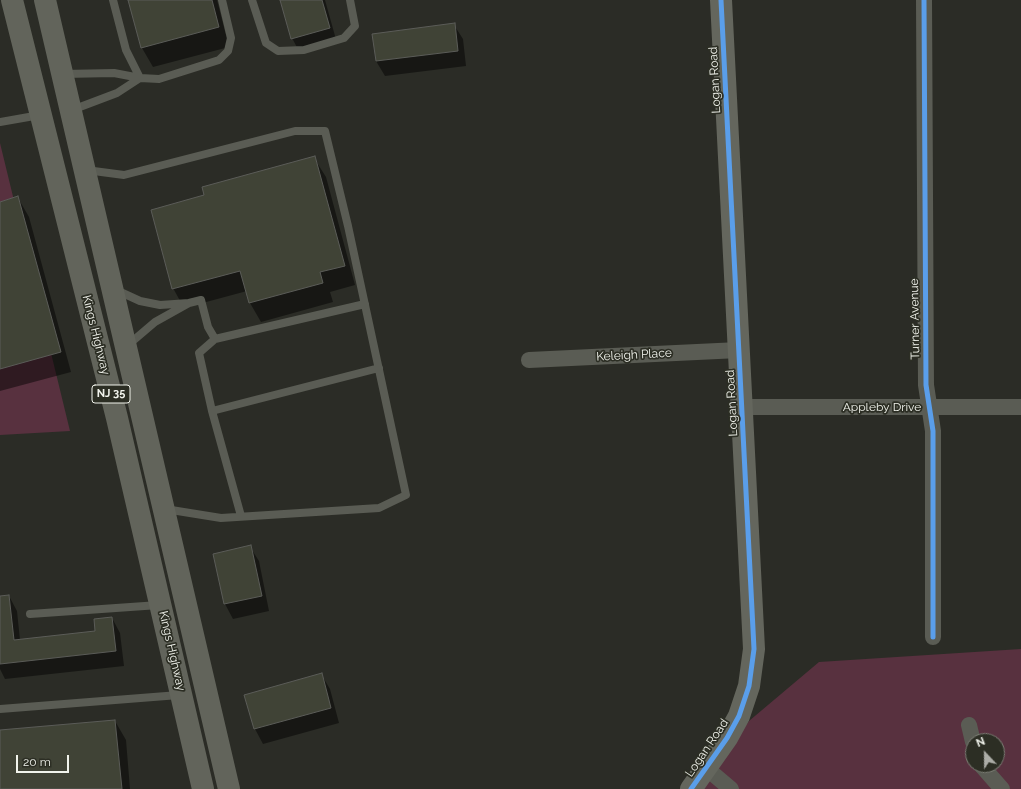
<!DOCTYPE html>
<style>
body{margin:0}
#map{position:relative;width:1021px;height:789px;overflow:hidden;background:#2b2c26;font-family:Raleway,sans-serif}
canvas{display:block}
.north{position:absolute;left:965px;top:733px;width:40px;height:40px;box-sizing:border-box;background:#2c2e24;border:1px solid #7b7d74;border-radius:50%;rotate:338deg;font-size:11px;font-weight:700;line-height:16px;text-align:center;color:#f1f3ec}
.north::after{content:'';display:block;margin:auto;width:14px;height:18px;background:#acada7;clip-path:polygon(50% 0,100% 100%,50% 72%,0 100%)}
.scale{position:absolute;left:16px;top:755px;width:53px;height:18px;box-sizing:border-box;border:2px solid #f1f3ec;border-top:0;padding-left:5px;font-size:12px;line-height:14px;white-space:nowrap;color:#f1f3ec;-webkit-text-stroke:3px #2c2e24;paint-order:stroke}
</style>
<div id="map">
<canvas width="1021" height="789"></canvas>
<div class="north">N</div>
<div class="scale">20 m</div>
</div>
<script>
const context = document.querySelector('canvas').getContext('2d');
context.lineJoin = 'round';
function fillPath(path, color) { context.fillStyle = color; context.fill(path, 'evenodd'); }
const toPath = rows => new Path2D(rows.map(r => 'M' + r).join(''));
function strokePath(path, color, width, dash) { context.strokeStyle = color; context.lineWidth = width; context.lineCap = dash ? 'butt' : 'round'; context.setLineDash(dash || []); context.stroke(path); }
function label(font, color, halo, rows, align = 'center') {
  context.font = font + ' Raleway,sans-serif'; context.lineWidth = 3.5; context.setLineDash([]); context.textBaseline = 'middle'; context.strokeStyle = halo; context.fillStyle = color; for (const [text, x, y, turn = 0] of rows) {
    context.save(); context.translate(x, y); context.rotate((+turn || 0) * Math.PI / 180); context.textAlign = isNaN(turn) ? turn : align; if (halo) context.strokeText(text, 0, 0); context.fillText(text, 0, 0); context.restore();
  }
}
fillPath(toPath([
 [0,143,70,431,0,435],
 [1021,649,1021,789,699,789,749,721,819,662],
 [973,741,997,741,997,765,973,765]
]), '#58313f');
fillPath(toPath([
 [129,0,217,0,229,47,153,67,142,48],
 [281,0,325,0,337,43,300,53,292,38],
 [454,25,463,39,466,66,385,76,376,61],
 [314,158,326,177,355,285,330,292,333,302,261,322,250,303,247,291,184,308,173,288,205,196],
 [18,198,29,217,71,372,0,391,0,203],
 [250,547,259,561,269,611,233,619,225,604,214,555],
 [9,596,17,611,20,640,96,632,112,618,120,633,124,666,5,679,0,669,0,597],
 [321,674,330,689,339,723,263,744,255,729,245,696],
 [115,721,126,740,130,789,0,789,0,731]
]), '#0007');
const building = toPath([
 [128,0,212,0,219,27,141,48,128,0],
 [280,0,322,0,330,28,291,39,280,0],
 [455,23,458,51,376,61,372,34,455,23],
 [315,156,345,266,320,272,323,283,249,303,240,271,172,289,151,210,204,195,202,187,315,156],
 [18,196,61,352,0,369,0,202,18,196],
 [251,545,262,596,224,604,213,554,251,545],
 [9,595,14,640,95,631,94,619,112,617,116,651,0,664,0,596,9,595],
 [322,673,331,708,254,729,244,695,322,673],
 [115,720,122,789,0,789,0,730,115,720]
]);
fillPath(building, '#404336');
strokePath(building, '#5b5c58', 1);
strokePath(toPath([
 [113,0,126,50,140,78],
 [252,0,266,43,278,51,304,50,344,38,355,26,350,0],
 [63,74,114,73,140,78,159,79,219,60,228,51,231,38,222,0],
 [72,110,117,93,140,78],
 [0,122,40,115],
 [86,170,124,175,295,131,325,131,348,226,406,495,379,508,221,518,165,509],
 [116,290,140,301,160,305,189,303,155,322,128,345],
 [189,303,201,300,208,327,215,339,365,304],
 [215,339,199,353,212,411,379,368],
 [212,411,241,516],
 [30,614,159,605],
 [0,709,179,695]
]), '#5a5c54', 8);
strokePath(toPath([
 [924,0,926,385,933,431,933,637],
 [529,360,739,350],
 [742,407,1021,407],
 [969,725,973,742],
 [981,765,1002,789],
 [705,767,731,789]
]), '#5a5c54', 16);
strokePath(toPath([
 [691,789,727,738,739,716,749,686,754,649,721,0]
]), '#64665d', 22);
strokePath(toPath([
 [12,0,117,418,203,789],
 [45,0,229,789]
]), '#62645b', 22);
strokePath(toPath([
 [924,0,926,385,933,431,933,637],
 [691,789,727,738,739,716,749,686,754,649,721,0]
]), '#5a9eea', 5);
for (const [x, y, w] of [
 [111,394,38]
]) { const box = new Path2D(); box.roundRect(x - w / 2, y - 9, w, 18, 3); context.fillStyle = '#2c2e24'; context.fill(box); strokePath(box, '#f1f3ec', 1); }
label('bold 11px', '#f1f3ec', null, [
 ["NJ 35",111,394]
]);
label('12px', '#f1f3ec', '#2c2e24', [
 ["Logan Road",715,80,-93],
 ["Turner Avenue",915,319,-91],
 ["Kings Highway",96,335,76],
 ["Keleigh Place",634,355,-3],
 ["Logan Road",732,403,-93],
 ["Appleby Drive",882,407],
 ["Kings Highway",172,651,77],
 ["Logan Road",707,748,-56]
]);
</script>
